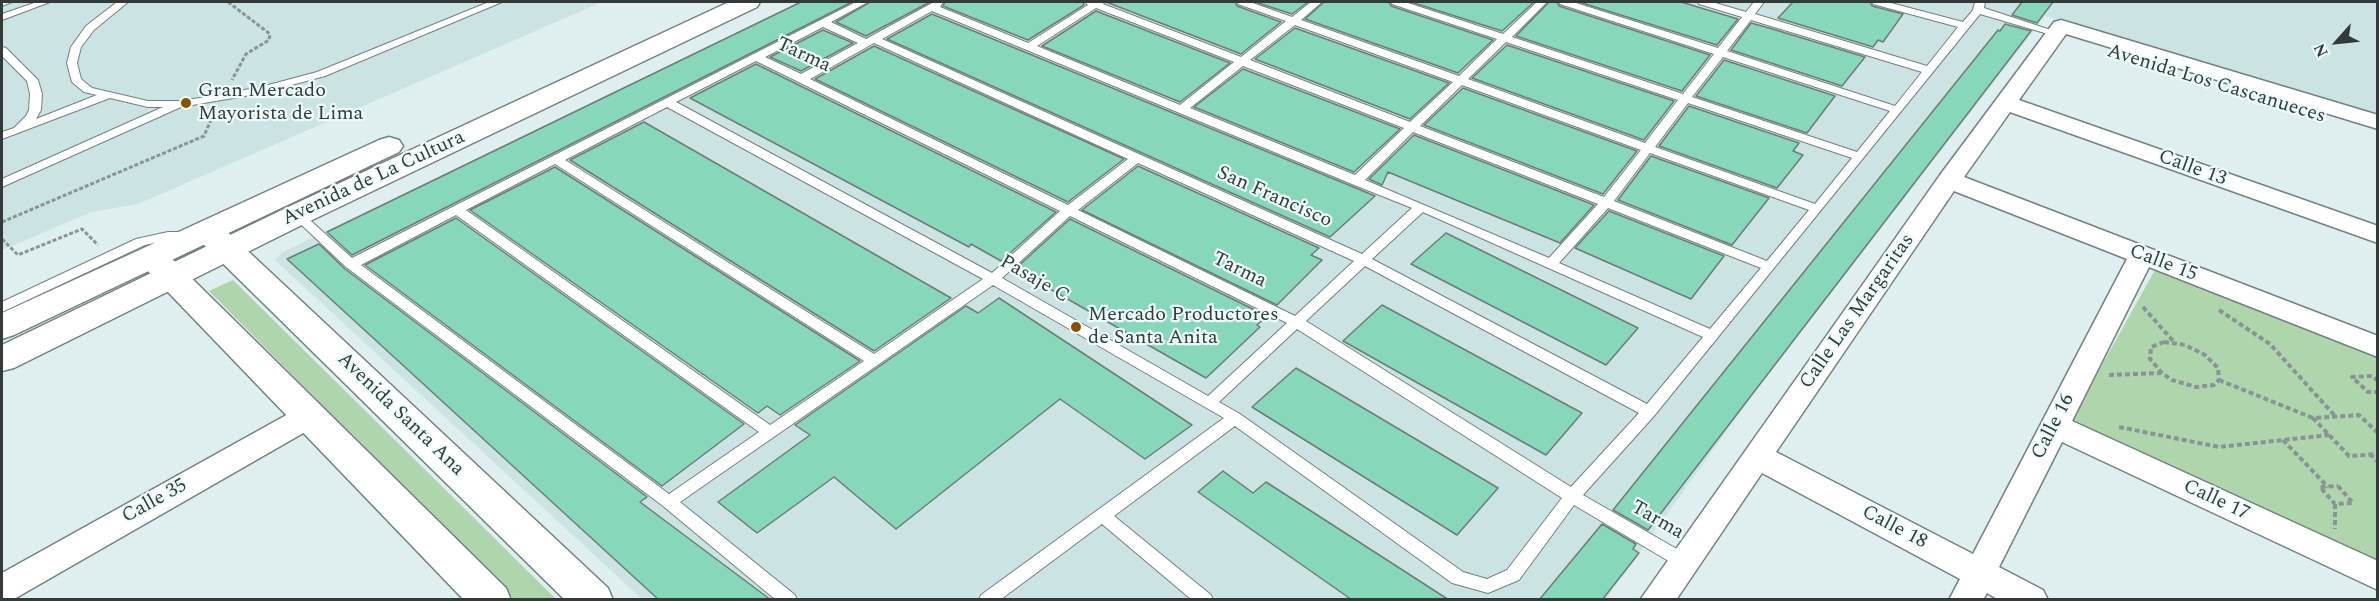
<!DOCTYPE html>
<style>
body{margin:0}
#map{position:relative;width:2379px;height:601px;overflow:hidden;background:#dfefef;font-family:Spectral,serif}
canvas{display:block}
.frame{position:absolute;inset:0;border:3px solid #343a3a;pointer-events:none}
.north{position:absolute;left:2307px;top:12px;width:60px;height:60px;-webkit-text-stroke:4px #edfdfc;paint-order:stroke;rotate:243deg;font-size:16px;font-weight:700;line-height:24px;text-align:center;color:#343a3a}
.north::after{content:'';display:block;margin:auto;width:21px;height:27px;background:#343a3a;clip-path:polygon(50% 0,100% 100%,50% 72%,0 100%)}
</style>
<div id="map">
<canvas width="2379" height="601"></canvas>
<div class="frame"></div>
<div class="north">N</div>
</div>
<script>
const context = document.querySelector('canvas').getContext('2d');
context.lineJoin = 'round';
function fillPath(path, color) { context.fillStyle = color; context.fill(path, 'evenodd'); }
const toPath = rows => new Path2D(rows.map(r => 'M' + r).join(''));
function strokePath(path, color, width, dash) { context.strokeStyle = color; context.lineWidth = width; context.lineCap = dash ? 'butt' : 'round'; context.setLineDash(dash || []); context.stroke(path); }
function label(font, color, halo, rows, align = 'center') {
  context.font = font + ' Spectral,serif'; context.lineWidth = 4.5; context.setLineDash([]); context.textBaseline = 'middle'; context.strokeStyle = halo; context.fillStyle = color; for (const [text, x, y, turn = 0] of rows) {
    context.save(); context.translate(x, y); context.rotate((+turn || 0) * Math.PI / 180); context.textAlign = isNaN(turn) ? turn : align; if (halo) context.strokeText(text, 0, 0); context.fillText(text, 0, 0); context.restore();
  }
}
fillPath(toPath([
 [2,2,602,2,138,204,92,212,2,250],
 [799,2,2377,2,2377,116,2045,16,1754,393,1606,599,642,599,275,260,281,253]
]), '#cbe3e3');
fillPath(toPath([
 [2156,268,2377,355,2377,570,2071,426,2073,417],
 [233,280,556,599,514,599,209,291]
]), '#afd5ad');
const building = toPath([
 [801,2,852,2,352,255,327,232,801,2],
 [870,2,930,2,866,36,836,22,870,2],
 [945,2,1083,2,1084,5,1028,40,943,6,945,2],
 [1106,2,1235,2,1237,6,1281,22,1241,54,1106,2],
 [1255,2,1308,2,1292,14,1255,2],
 [1324,2,1389,2,1391,6,1493,40,1458,73,1305,19,1324,2],
 [1411,2,1534,2,1502,31,1411,2],
 [1549,2,1557,2,1559,6,1710,55,1682,91,1516,36,1549,2],
 [1579,2,1681,2,1738,19,1717,45,1579,2],
 [1793,2,1870,2,1872,6,1903,14,1883,42,1878,40,1873,47,1778,18,1793,2],
 [2022,2,2053,2,2037,23,2012,15,2022,2],
 [1096,11,1230,63,1180,102,1042,46,1096,11],
 [932,14,1351,186,1375,196,1330,237,887,39,932,14],
 [1751,23,1769,28,1865,57,1842,86,1731,50,1751,23],
 [2005,24,2031,31,1648,530,1613,510,1998,30,2000,31,2005,24],
 [1295,28,1449,83,1410,119,1255,59,1295,28],
 [823,30,853,43,801,71,770,57,823,30],
 [1507,45,1674,101,1644,140,1472,78,1507,45],
 [874,46,1124,159,1068,202,815,79,874,46],
 [1724,60,1835,96,1807,133,1696,96,1724,60],
 [756,64,1056,212,1001,261,971,244,969,247,690,98,756,64],
 [1243,69,1400,129,1354,172,1194,107,1243,69],
 [1463,88,1637,151,1603,194,1424,125,1463,88],
 [1689,106,1799,143,1793,151,1803,155,1777,188,1659,146,1689,106],
 [644,122,951,298,874,351,570,160,644,122],
 [1414,135,1594,205,1560,243,1388,172,1382,185,1369,179,1414,135],
 [1651,156,1769,198,1732,245,1618,200,1651,156],
 [1138,166,1319,248,1311,255,1322,260,1277,305,1082,210,1138,166],
 [555,167,860,361,780,415,767,406,758,413,470,210,555,167],
 [1609,211,1724,256,1691,299,1575,248,1609,211],
 [456,218,744,424,662,486,365,265,456,218],
 [1070,219,1267,316,1257,325,1260,327,1206,378,1015,269,1070,219],
 [1446,233,1638,328,1606,365,1411,264,1446,233],
 [319,244,345,269,647,497,640,502,771,600,659,600,287,259,319,244],
 [999,298,1192,425,1145,459,1060,399,896,529,834,477,757,533,718,502,810,435,795,425,966,306,978,313,999,298],
 [1382,305,1582,413,1546,455,1343,341,1382,305],
 [1296,368,1498,488,1457,535,1252,407,1296,368],
 [1223,471,1253,493,1266,482,1449,600,1352,600,1198,492,1223,471],
 [1602,524,1636,544,1633,549,1639,553,1602,600,1539,600,1602,524]
]);
fillPath(building, '#87d8bb');
strokePath(building, '#6f7b76', 1.5);
const service = toPath([
 [2,2,12,2,2,6,2,2],
 [37,2,50,2,2,20,2,14,37,2],
 [117,2,128,2,94,30,81,47,77,63,81,79,92,88,148,101,181,101,212,96,261,87,317,72,489,2,502,2,325,76,262,93,181,107,2,187,2,179,163,107,148,107,110,98,2,139,2,132,14,128,26,116,29,110,30,94,27,81,2,56,2,47,6,48,38,80,42,94,41,110,36,119,97,95,84,92,72,82,67,63,71,47,86,26,117,2],
 [856,2,868,2,831,22,866,39,934,2,943,2,940,7,1028,43,1088,5,1085,2,1104,2,1103,4,1241,57,1286,21,1238,4,1237,2,1250,2,1292,17,1311,2,1322,2,1301,20,1459,76,1497,39,1392,4,1391,2,1405,2,1503,34,1537,2,1547,2,1512,37,1683,94,1714,54,1560,4,1559,2,1573,2,1718,48,1742,17,1699,4,1698,2,1712,2,1746,12,1754,2,1764,2,1755,14,1927,66,1958,27,1873,4,1872,2,1887,2,1963,22,1973,10,1975,2,1985,2,1984,8,2060,33,2055,36,1980,14,1654,416,1583,495,1689,556,1691,561,1689,566,1683,568,1677,566,1574,505,1519,580,1488,593,1452,583,1235,426,1114,516,1211,595,1213,600,1192,600,1102,524,1000,600,979,600,981,595,1224,418,993,285,680,502,795,595,797,600,776,600,663,506,346,267,291,215,297,211,301,212,352,258,856,2],
 [1096,8,1234,62,1180,105,1037,46,1096,8],
 [932,11,1352,184,1412,208,1362,254,882,39,932,11],
 [1751,20,1922,72,1895,106,1727,51,1751,20],
 [1295,25,1453,82,1410,122,1250,60,1295,25],
 [823,27,858,43,801,74,765,57,823,27],
 [1506,42,1678,100,1645,143,1468,79,1506,42],
 [874,43,1128,159,1068,205,810,79,874,43],
 [1723,57,1890,111,1857,152,1692,97,1723,57],
 [756,61,1060,211,992,273,676,102,756,61],
 [1243,66,1404,128,1355,175,1190,108,1243,66],
 [1462,85,1641,150,1604,197,1420,126,1462,85],
 [1688,103,1852,158,1815,204,1655,147,1688,103],
 [667,107,983,279,874,354,565,160,667,107],
 [1413,132,1598,204,1549,258,1365,180,1413,132],
 [1650,153,1809,210,1767,261,1614,201,1650,153],
 [1138,163,1354,261,1295,316,1078,210,1138,163],
 [555,164,864,361,770,425,466,210,555,164],
 [1608,208,1761,268,1710,329,1559,263,1608,208],
 [1423,212,1703,337,1647,404,1372,259,1423,212],
 [456,215,759,432,669,494,361,265,456,215],
 [1070,216,1287,323,1208,396,1002,278,1070,216],
 [1365,266,1639,413,1571,487,1306,321,1365,266],
 [1297,329,1562,498,1507,570,1487,579,1463,572,1240,414,1219,402,1297,329],
 [168,232,188,232,194,236,188,240,168,240,145,245,2,312,2,302,136,239,168,232]
]);
const minor = toPath([
 [2061,20,2378,115,2378,129,2066,34,2019,100,2378,226,2378,243,2010,112,1964,177,2378,336,2378,357,2149,267,2072,421,2378,561,2378,590,2062,442,1999,567,2043,590,2048,600,1999,600,1987,593,1983,600,1949,600,1960,579,1762,473,1676,600,1640,600,1940,175,2054,22,2061,20],
 [1954,191,2127,259,1973,554,1776,452,1954,191],
 [309,405,319,408,324,416,319,424,14,599,2,600,2,573,299,408,309,405]
]);
const tertiary = toPath([
 [208,221,219,224,608,588,613,600,565,600,197,238,192,231,197,224,208,221],
 [152,247,163,250,506,588,511,600,464,600,141,264,136,257,141,250,152,247]
]);
const secondary = toPath([
 [729,2,760,2,757,7,308,222,14,368,2,371,2,345,286,208,729,2],
 [389,137,399,140,403,146,399,152,14,335,2,339,2,313,379,140,389,137]
]);
strokePath(service, '#728080', 2);
strokePath(minor, '#728080', 3);
strokePath(tertiary, '#728080', 3);
strokePath(secondary, '#728080', 3);
strokePath(toPath([
 [228,2,270,34,269,40,246,54,232,80],
 [2,222,204,136,214,113],
 [2,239,18,255,82,229,98,245]
]), '#899494', 3, [4, 2]);
strokePath(toPath([
 [2143,307,2174,342],
 [2219,310,2270,344,2335,416],
 [2164,342,2185,345,2205,355,2218,368,2219,380,2214,385,2196,387,2172,380,2162,373,2150,359,2151,347,2164,342],
 [2109,375,2161,373],
 [2219,380,2313,418],
 [2378,381,2372,376,2352,377,2368,392,2378,392],
 [2119,427,2219,447,2329,435],
 [2378,433,2359,415,2313,418,2349,456,2378,454],
 [2283,440,2328,487],
 [2370,454,2378,462],
 [2338,486,2353,503,2335,504,2320,487,2338,486],
 [2335,504,2335,529]
]), '#899494', 4, [5, 3]);
fillPath(service, '#fff');
fillPath(minor, '#fff');
fillPath(tertiary, '#fff');
fillPath(secondary, '#fff');
for (const [x, y, r, color] of [
 [186,103,6,"#875100"],
 [1076,327,6,"#875100"]
]) { const dot = new Path2D(); dot.arc(x, y, r, 0, 2 * Math.PI); context.fillStyle = color; context.fill(dot); strokePath(dot, '#edfdfc', 2); }
label('20px', '#343a3a', '#edfdfc', [
 ["Tarma",803,56,25],
 ["Avenida Los Cascanueces",2216,85,17],
 ["Calle 13",2192,169,20],
 ["Avenida de La Cultura",374,179,-25],
 ["San Francisco",1274,198,24],
 ["Calle 15",2163,264,21],
 ["Tarma",1239,271,26],
 ["Pasaje C",1034,280,30],
 ["Calle Las Margaritas",1858,312,-55],
 ["Avenida Santa Ana",400,415,44],
 ["Calle 16",2054,427,-63],
 ["Calle 17",2216,501,25],
 ["Calle 35",155,502,-29],
 ["Tarma",1657,521,30],
 ["Calle 18",1894,528,28]
]);
label('20px', '#343a3a', '#edfdfc', [
 ["Gran Mercado",198,92],
 ["Mayorista de Lima",198,115],
 ["Mercado Productores",1088,316],
 ["de Santa Anita",1088,339]
], 'left');
</script>
